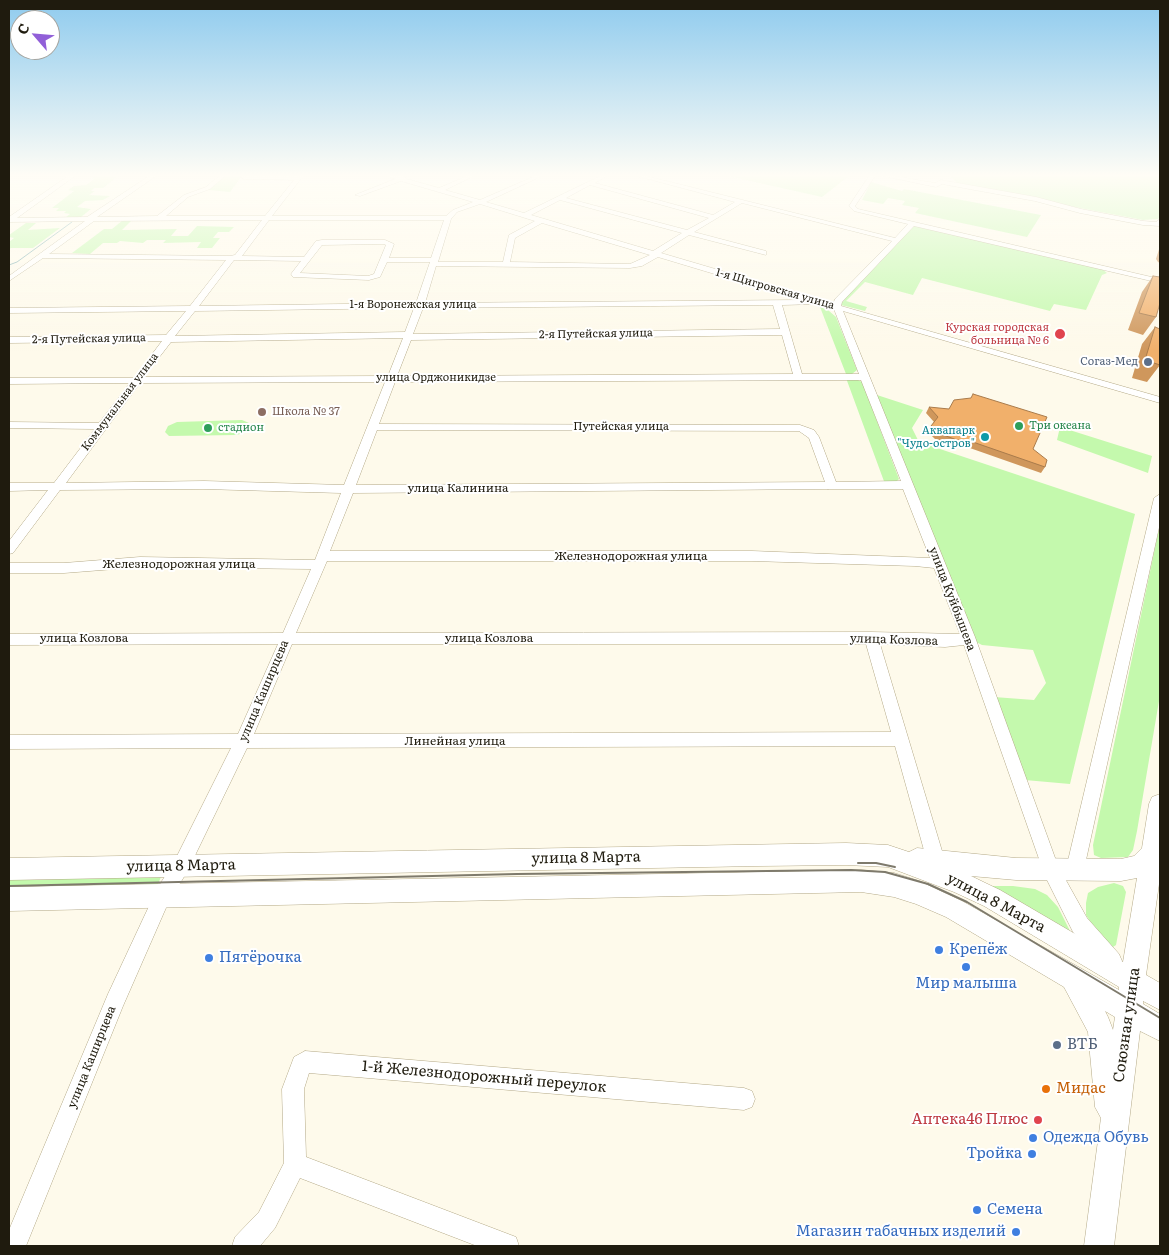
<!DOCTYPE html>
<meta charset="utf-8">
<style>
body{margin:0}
#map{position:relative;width:1169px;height:1255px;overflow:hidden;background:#fefaeb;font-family:Literata,serif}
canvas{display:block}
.frame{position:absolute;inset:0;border:10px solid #1f1b0e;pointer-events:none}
.north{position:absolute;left:10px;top:10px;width:50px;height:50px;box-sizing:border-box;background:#fff;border:1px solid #a5a49f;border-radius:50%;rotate:297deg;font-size:14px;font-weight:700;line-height:20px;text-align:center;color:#1f1b0e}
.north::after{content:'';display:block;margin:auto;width:18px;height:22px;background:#915fd8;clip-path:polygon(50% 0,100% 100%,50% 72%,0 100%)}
</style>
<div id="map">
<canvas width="1169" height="1255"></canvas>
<div class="frame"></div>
<div class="north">С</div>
</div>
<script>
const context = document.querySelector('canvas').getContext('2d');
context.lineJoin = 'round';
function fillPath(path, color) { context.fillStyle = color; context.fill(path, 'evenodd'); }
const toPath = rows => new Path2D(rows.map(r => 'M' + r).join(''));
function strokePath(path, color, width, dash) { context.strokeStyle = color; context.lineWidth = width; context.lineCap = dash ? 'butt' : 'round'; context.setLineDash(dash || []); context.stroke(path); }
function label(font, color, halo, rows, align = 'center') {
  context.font = font + ' Literata,serif'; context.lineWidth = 4; context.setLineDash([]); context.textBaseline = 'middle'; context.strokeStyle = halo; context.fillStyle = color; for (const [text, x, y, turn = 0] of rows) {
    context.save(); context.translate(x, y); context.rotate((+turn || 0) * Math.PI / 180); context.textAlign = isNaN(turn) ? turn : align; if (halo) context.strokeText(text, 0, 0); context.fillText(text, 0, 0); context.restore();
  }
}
fillPath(toPath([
 [95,176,118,176,103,188,94,188,91,191,95,191,89,195,110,196,103,200,85,201,77,207,91,209,81,217,66,217,70,214,64,213,66,211,56,211,59,208,52,208,74,191,68,190,74,186,86,185,94,179,91,178],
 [225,176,242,176,230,192,208,190],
 [728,176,849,176,822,197],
 [950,176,1160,176,1160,217,1158,219,1143,220,959,185],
 [871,182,902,191,904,189,1041,215,1027,237,915,213,919,208,902,205,905,201,888,198,883,204,862,200],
 [123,220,132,220,122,230,177,229,171,236,188,236,197,226,234,227,229,232,218,232,213,238,220,238,212,248,197,248,201,242,163,243,166,240,147,240,143,243,120,241,117,243,103,243,90,254,72,253,104,229,112,229],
 [26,223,36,223,28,230,60,228,33,248,11,248,9,249,9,242,14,238,9,237,9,235],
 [913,225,1102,269,1107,273,1102,275,1086,310,1054,304,1050,311,922,278,913,295,865,282,846,301,867,307,865,311,841,305,840,302],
 [820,307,828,310,836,317,857,370,852,374,846,374],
 [846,378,856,379,862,382,899,479,895,483,885,484],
 [877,395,923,410,912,428,919,442,1135,514,1070,784,1025,780,994,697,1034,700,1046,683,1033,650,982,645,974,641],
 [242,420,249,423,250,427,244,433,236,435,169,436,165,432,168,426,177,422],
 [1060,427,1152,456,1148,473,1057,440],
 [1160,524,1160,695,1137,831,1133,850,1128,857,1101,858,1094,855,1093,845],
 [162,874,157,887,9,889,9,877],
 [1114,883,1123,886,1126,892,1116,945,1113,947,1108,944,1095,929,1086,915,1086,903,1088,893,1098,887],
 [983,886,1013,886,1035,889,1047,895,1058,907,1070,931]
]), '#c4f9ad');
strokePath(toPath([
 [9,265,17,262,72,222]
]), '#80afb2', 1);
const minor = toPath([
 [68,176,75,176,17,218,87,217,149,176,156,176,97,217,157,216,184,195,206,187,219,176,225,176,210,189,188,197,166,216,265,216,294,180,243,179,241,176,303,176,272,216,446,216,453,210,473,202,401,181,360,196,355,195,395,179,388,176,404,176,407,179,439,188,467,176,474,176,445,190,480,200,535,176,542,176,486,202,524,213,600,176,607,176,595,183,713,215,735,202,637,176,646,176,895,238,908,224,854,211,849,206,869,176,875,176,855,206,858,209,1160,279,1160,283,914,226,842,302,841,306,1160,397,1160,403,843,311,975,637,1058,866,1087,918,1119,954,1122,961,1119,968,1112,971,1105,968,1088,951,1073,932,1045,876,964,645,945,647,880,644,945,861,942,867,936,870,930,867,927,861,895,746,247,748,187,872,169,901,123,1006,26,1246,9,1246,9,1230,108,994,157,889,175,860,231,748,9,749,9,735,238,734,278,644,9,645,9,634,283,633,311,569,140,567,64,573,9,573,9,563,64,563,140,557,315,560,341,493,204,489,60,490,13,553,9,554,9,541,48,490,9,491,9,483,54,483,95,429,9,428,9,422,99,423,130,383,9,384,9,378,134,378,162,341,9,343,9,337,166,335,186,311,9,313,9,308,190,306,226,260,43,258,9,281,9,276,85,221,9,222,9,217,68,176],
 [590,185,709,218,687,230,566,198,590,185],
 [560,200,682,233,653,251,531,215,560,200],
 [742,203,892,241,835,299,833,304,828,306,834,309,859,374,802,374,782,305,817,304,821,302,820,300,807,300,807,296,661,253,689,235,766,255,766,251,694,232,742,203],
 [480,204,535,221,509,235,503,262,438,262,451,219,457,212,480,204],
 [262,220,235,255,230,256,49,254,94,221,262,220],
 [269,220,444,220,431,258,389,258,394,244,385,240,322,240,316,241,304,257,242,256,269,220],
 [542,223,650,255,630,264,510,262,515,238,542,223],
 [384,244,386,245,374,274,368,276,300,273,322,245,384,244],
 [658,257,801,300,425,303,436,266,630,268,642,266,658,257],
 [234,260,301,261,291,274,293,277,369,280,380,277,387,262,430,262,416,303,199,306,234,260],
 [773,305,780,329,413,334,423,308,773,305],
 [414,308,405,332,175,336,195,311,414,308],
 [782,335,793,374,397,376,411,340,782,335],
 [403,338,388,376,144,377,171,342,403,338],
 [861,380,901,481,836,482,819,437,814,430,800,425,379,424,395,382,861,380],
 [385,382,344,485,204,481,66,483,140,383,385,382],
 [377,430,799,431,809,438,825,482,356,485,377,430],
 [828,489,903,489,930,558,752,551,330,551,353,493,828,489],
 [327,561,752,561,915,566,934,568,960,634,871,632,296,633,327,561],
 [292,644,866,644,891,732,254,734,292,644],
 [883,176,895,176,935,183,941,180,1036,197,1081,209,1143,221,1156,222,1160,219,1160,226,1143,225,1080,213,1035,201,942,184,936,187,883,176],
 [1160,494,1160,523,1084,869,1081,875,1075,878,1069,875,1066,869,1154,498,1160,494],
 [305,1051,744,1088,752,1091,755,1099,752,1107,744,1110,309,1073,304,1089,306,1157,516,1237,519,1246,477,1246,300,1178,275,1228,260,1246,232,1246,235,1237,259,1212,284,1163,282,1089,294,1057,305,1051]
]);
const major = toPath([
 [1160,794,1160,877,1146,975,1160,983,1160,1010,1143,1001,1143,1004,1160,1014,1160,1041,1140,1031,1114,1246,1084,1246,1101,1118,1095,1107,1088,1032,1064,987,946,917,916,904,894,897,861,892,9,911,9,887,861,870,894,873,919,881,962,901,1119,990,1119,987,984,906,954,892,888,867,846,865,759,866,9,880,9,858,846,843,888,845,909,852,917,848,1016,858,1121,859,1134,856,1142,848,1149,804,1152,797,1160,794],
 [971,876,1016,880,1121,881,1137,878,1123,962,1000,890,971,876],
 [1105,1011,1115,1017,1113,1030,1108,1017,1105,1011]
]);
strokePath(minor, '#b4a987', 1);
strokePath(major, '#b4a987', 1);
fillPath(minor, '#fff');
fillPath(major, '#fff');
strokePath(toPath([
 [858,863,876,863,895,867],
 [9,886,517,874,851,870,885,872,928,884,967,902,1160,1018]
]), '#7e7a6c', 2);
fillPath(toPath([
 [1160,246,1160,263,1158,262,1156,259],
 [1153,276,1156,317,1143,335,1128,330,1142,292],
 [1155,327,1160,365,1147,382,1132,378,1142,344],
 [929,407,1033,449,1045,467,1041,473,967,447,954,446,935,439,928,432,934,422,926,413]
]), '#cf975c');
const building = toPath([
 [1153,276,1160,277,1160,303,1156,317,1139,313,1153,276],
 [1155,327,1160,329,1160,365,1145,360,1155,327],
 [973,394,1047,417,1033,449,1047,460,1045,467,970,441,957,440,938,433,931,426,938,417,929,407,949,409,954,400,971,398,973,394]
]);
fillPath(building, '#f1b06b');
strokePath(building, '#a97b4b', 1);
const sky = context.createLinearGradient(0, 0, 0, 351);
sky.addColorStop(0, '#8fcbee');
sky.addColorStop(0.5, '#fffdf6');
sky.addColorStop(1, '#fffdf600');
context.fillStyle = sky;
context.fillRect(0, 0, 1169, 351);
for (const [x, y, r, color] of [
 [1060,334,6,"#e0444e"],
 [1148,362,5,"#5c6f8a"],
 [262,412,5,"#8d6e63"],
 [1019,426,5,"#2e9e5b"],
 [208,428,5,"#2e9e5b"],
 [985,437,5,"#0f9aa8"],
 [939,950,5,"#3f7fe0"],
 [209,958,5,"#3f7fe0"],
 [966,967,5,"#3f7fe0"],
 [1057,1045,5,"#5c6f8a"],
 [1046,1089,5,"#e8710a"],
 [1038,1120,5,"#e0444e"],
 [1033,1138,5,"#3f7fe0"],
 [1032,1154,5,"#3f7fe0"],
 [977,1210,5,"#3f7fe0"],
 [1016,1232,5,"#3f7fe0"]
]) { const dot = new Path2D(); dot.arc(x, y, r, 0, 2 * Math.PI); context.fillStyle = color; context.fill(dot); strokePath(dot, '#fff', 2); }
label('11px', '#1f1b0e', '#fff', [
 ["1-я Щигровская улица",775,289,16],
 ["1-я Воронежская улица",413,305],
 ["2-я Путейская улица",596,334,-1],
 ["2-я Путейская улица",89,339,-1],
 ["улица Орджоникидзе",436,378],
 ["Коммунальная улица",120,402,-53],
 ["Путейская улица",621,427]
]);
label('11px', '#be3a42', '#fff', [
 ["Курская городская",1049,328],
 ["больница № 6",1049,341]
], 'right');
label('11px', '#4e5e75', '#fff', [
 ["Согаз-Мед",1138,362]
], 'right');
label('11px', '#785e54', '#fff', [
 ["Школа № 37",272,412]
], 'left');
label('11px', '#27864d', '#fff', [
 ["Три океана",1029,426],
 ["стадион",218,428]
], 'left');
label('11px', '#0d838f', '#fff', [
 ["Аквапарк",975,431],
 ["\"Чудо-остров\"",975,444]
], 'right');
label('12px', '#1f1b0e', '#fff', [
 ["улица Калинина",458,488],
 ["Железнодорожная улица",631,556],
 ["Железнодорожная улица",179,564],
 ["улица Куйбышева",952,599,69],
 ["улица Козлова",84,638],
 ["улица Козлова",489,638],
 ["улица Козлова",894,640,2],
 ["улица Каширцева",264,691,-67],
 ["Линейная улица",455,741],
 ["улица Каширцева",92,1057,-68]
]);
label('15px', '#1f1b0e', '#fff', [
 ["улица 8 Марта",586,858,-1],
 ["улица 8 Марта",181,866,-1],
 ["улица 8 Марта",996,903,28],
 ["Союзная улица",1127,1025,-82],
 ["1-й Железнодорожный переулок",484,1077,5]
]);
label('15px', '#366cbe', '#fff', [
 ["Крепёж",949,950],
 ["Пятёрочка",219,958],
 ["Мир малыша",966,984,"center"],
 ["Одежда Обувь",1043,1138],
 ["Тройка",1022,1154,"right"],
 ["Семена",987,1210],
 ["Магазин табачных изделий",1006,1232,"right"]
], 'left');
label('15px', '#4e5e75', '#fff', [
 ["ВТБ",1067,1045]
], 'left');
label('15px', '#c56008', '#fff', [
 ["Мидас",1056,1089]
], 'left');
label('15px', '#be3a42', '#fff', [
 ["Аптека46 Плюс",1028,1120]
], 'right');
</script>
